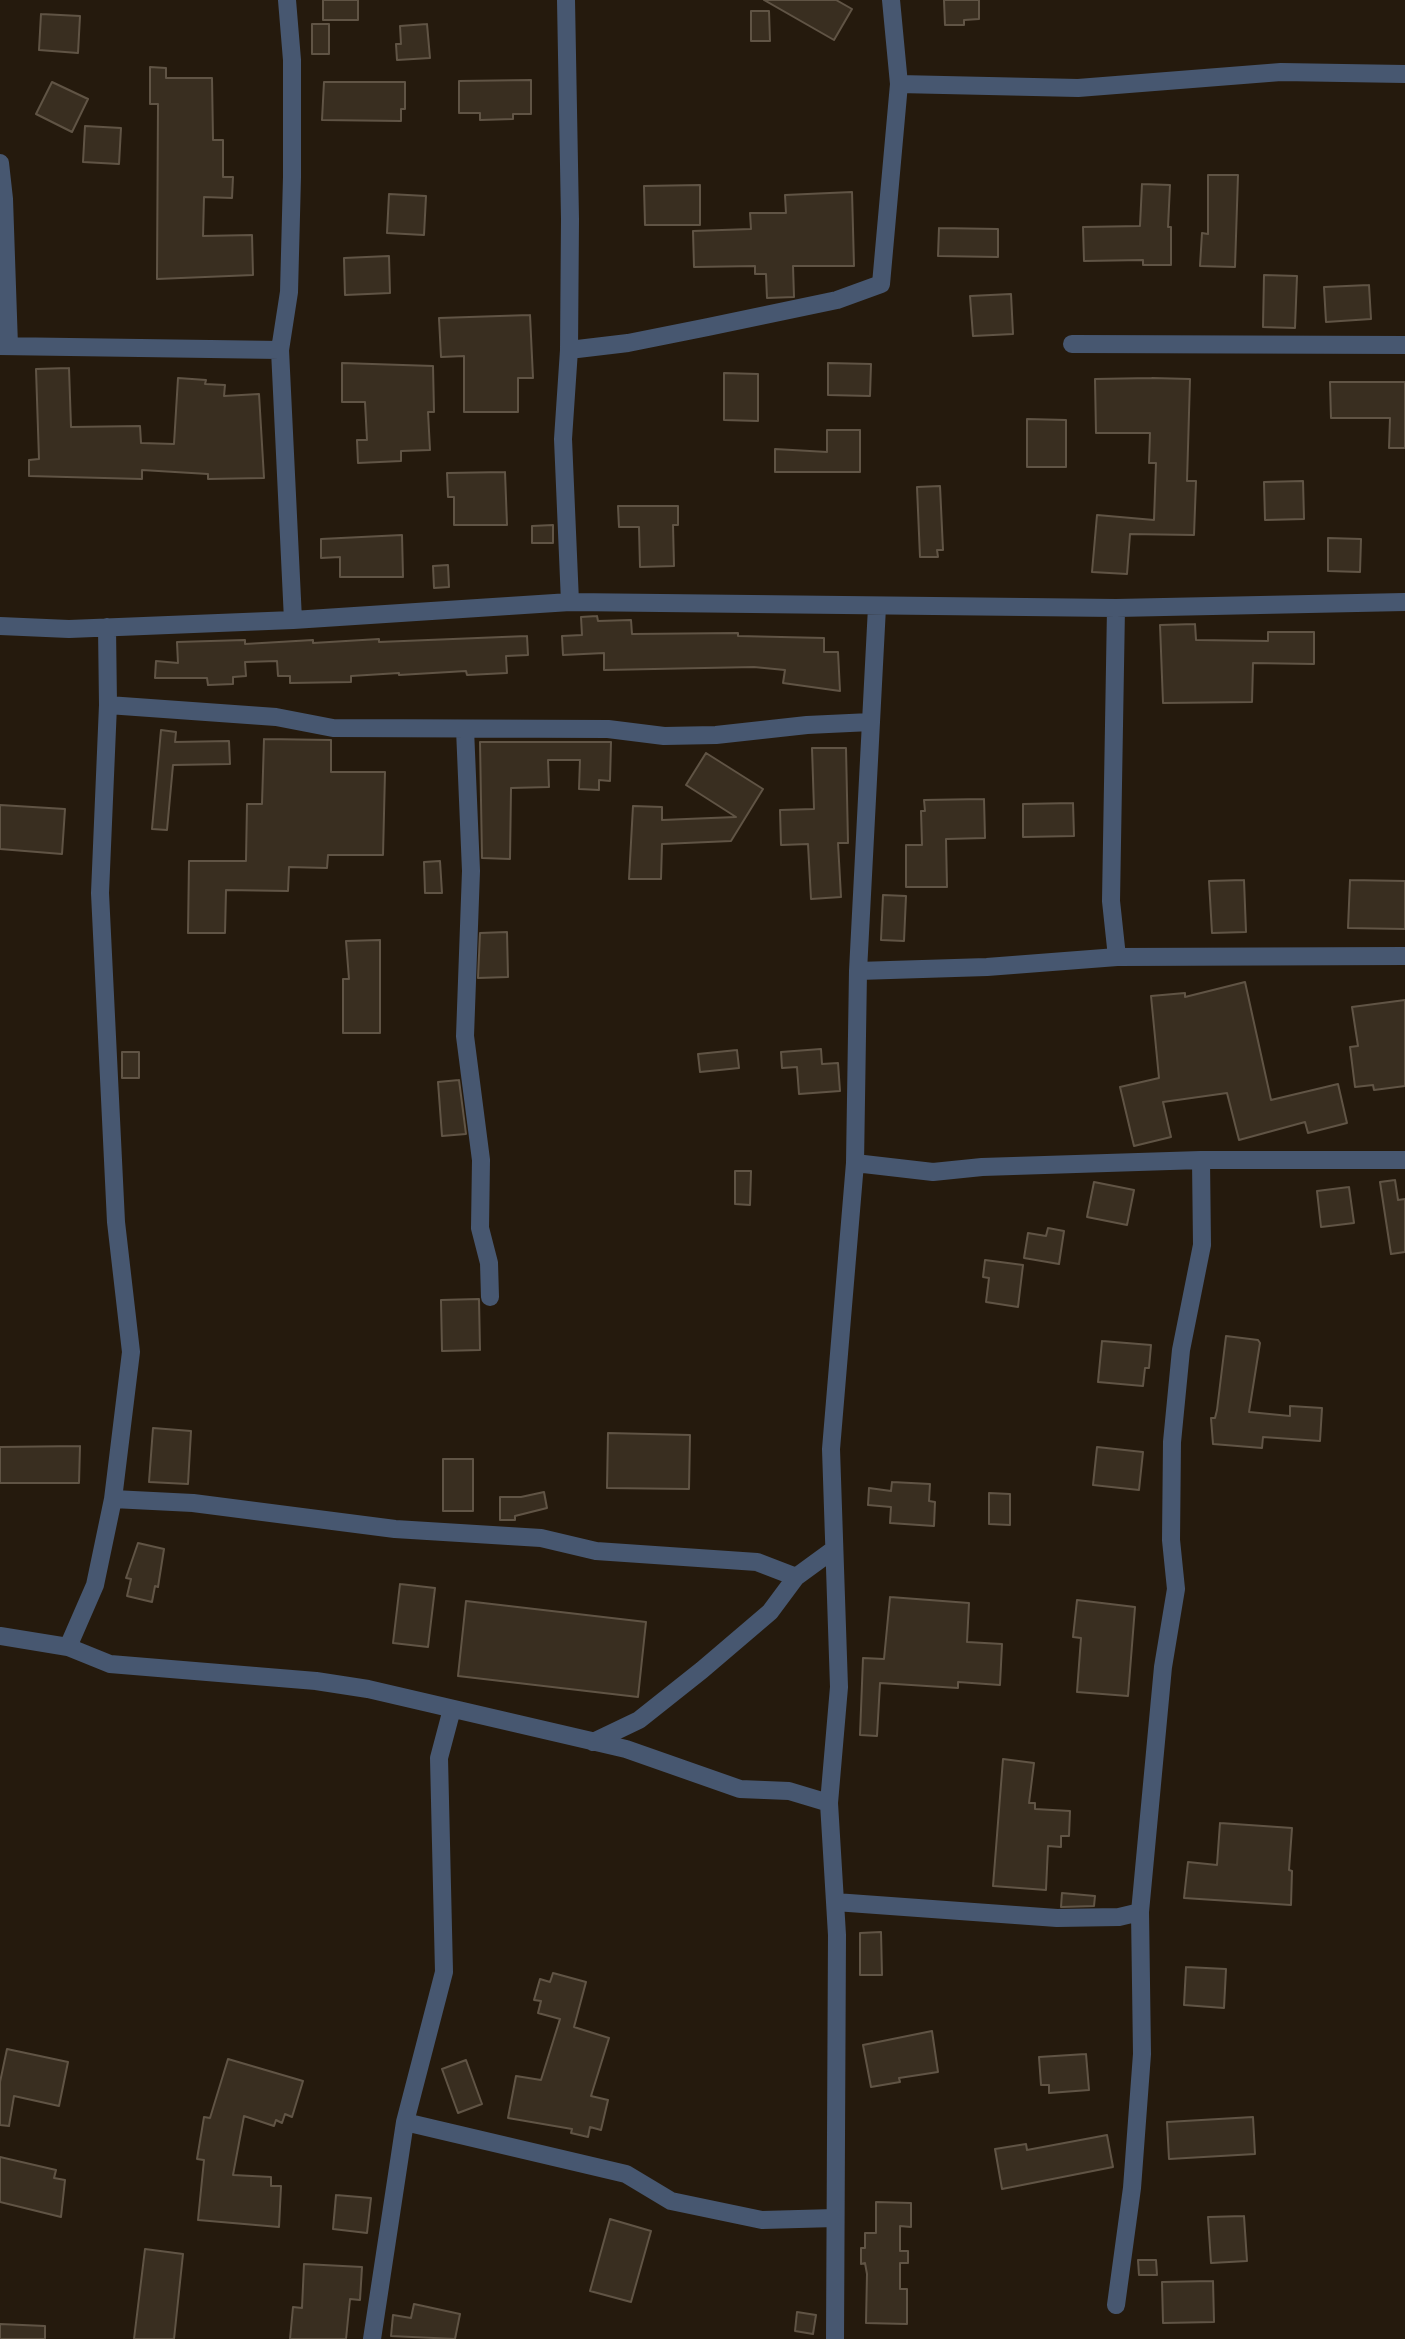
<!DOCTYPE html>
<style>
body{margin:0}
canvas{display:block;background:#251a0d}
</style>
<canvas width="1405" height="2339"></canvas>
<script>
const context = document.querySelector('canvas').getContext('2d');
context.lineJoin = 'round';
function fillPath(path, color) { context.fillStyle = color; context.fill(path, 'evenodd'); }
const toPath = rows => new Path2D(rows.map(r => 'M' + r).join(''));
function strokePath(path, color, width, dash) { context.strokeStyle = color; context.lineWidth = width; context.lineCap = dash ? 'butt' : 'round'; context.setLineDash(dash || []); context.stroke(path); }
const building = toPath([
 [323,0,358,0,358,20,323,20,323,0],
 [764,0,836,0,852,9,834,40,764,0],
 [944,0,979,0,979,19,964,20,964,25,945,25,944,0],
 [751,11,769,11,770,41,751,41,751,11],
 [41,14,80,16,78,53,39,50,41,14],
 [312,24,329,24,329,54,312,54,312,24],
 [427,24,430,58,397,60,396,44,401,44,400,26,427,24],
 [150,67,166,68,166,78,212,78,213,140,223,140,223,177,233,177,232,198,204,197,203,236,252,235,253,275,157,279,158,104,150,104,150,67],
 [531,80,531,114,513,114,513,119,480,120,480,113,459,113,459,81,531,80],
 [52,82,88,99,72,132,36,114,52,82],
 [324,82,405,82,405,109,401,109,401,121,322,120,324,82],
 [85,126,121,128,119,164,83,162,85,126],
 [1208,175,1238,175,1235,267,1200,266,1202,233,1208,234,1208,175],
 [1142,184,1170,185,1168,227,1171,227,1171,265,1143,265,1143,260,1084,261,1083,227,1140,226,1142,184],
 [700,185,700,225,645,225,644,186,700,185],
 [852,192,854,266,793,266,794,297,767,298,766,274,755,274,755,266,694,267,693,231,751,229,750,213,786,213,785,195,852,192],
 [389,194,426,196,424,235,387,233,389,194],
 [939,228,998,229,998,257,938,256,939,228],
 [389,256,390,293,345,295,344,258,389,256],
 [1264,275,1297,276,1295,328,1263,327,1264,275],
 [1369,285,1371,319,1326,322,1324,287,1369,285],
 [1011,294,1013,334,973,336,970,296,1011,294],
 [530,315,533,378,518,378,518,412,464,412,464,356,441,357,439,318,530,315],
 [342,363,433,366,434,412,428,412,430,450,401,451,401,461,358,463,357,440,367,440,365,402,342,402,342,363],
 [828,363,871,364,870,396,828,395,828,363],
 [69,368,71,427,140,426,141,443,174,444,178,378,206,380,205,384,225,385,224,396,259,394,264,478,208,479,208,474,142,470,142,479,29,476,29,460,39,459,36,369,69,368],
 [724,373,758,374,758,421,724,420,724,373],
 [1152,378,1190,379,1187,481,1196,481,1194,535,1130,534,1127,574,1092,572,1097,515,1154,520,1156,463,1149,463,1150,433,1096,433,1095,379,1152,378],
 [1330,382,1405,382,1405,448,1389,448,1390,418,1331,418,1330,382],
 [1027,419,1066,420,1066,467,1027,467,1027,419],
 [827,430,860,430,860,472,775,472,775,449,827,452,827,430],
 [505,472,507,525,454,525,454,497,448,497,447,473,505,472],
 [1303,481,1304,519,1265,520,1264,482,1303,481],
 [940,486,943,550,937,550,938,557,920,557,917,487,940,486],
 [618,506,678,506,678,525,673,525,674,566,640,567,639,527,619,527,618,506],
 [553,525,553,543,532,543,532,526,553,525],
 [402,535,403,577,340,577,340,557,321,558,321,539,402,535],
 [1328,538,1361,539,1360,572,1328,571,1328,538],
 [448,565,449,587,434,588,433,566,448,565],
 [597,616,598,621,631,620,632,634,738,633,738,636,824,638,824,652,838,652,840,691,783,683,785,670,754,667,604,670,604,653,563,655,562,636,582,635,581,617,597,616],
 [1195,624,1196,640,1268,641,1268,632,1314,632,1314,664,1253,663,1252,702,1163,703,1160,625,1195,624],
 [527,636,528,655,506,656,507,673,467,675,466,671,399,675,399,673,351,676,351,682,290,683,290,676,278,676,277,661,245,662,246,676,233,677,233,684,208,685,207,678,155,678,156,661,178,663,177,642,245,640,245,644,313,640,313,643,379,639,379,642,527,636],
 [161,730,176,732,175,742,229,741,230,764,173,765,167,830,152,829,161,730],
 [264,739,331,740,331,772,385,772,383,855,328,855,327,868,289,867,288,891,226,890,225,933,188,933,189,861,246,861,247,804,262,804,264,739],
 [480,742,611,742,610,781,599,780,599,790,579,789,580,760,548,760,549,787,511,788,510,859,482,858,480,742],
 [812,748,846,748,848,843,838,843,841,897,811,899,808,844,781,845,780,810,814,809,812,748],
 [706,753,763,789,731,841,662,844,661,879,629,879,633,806,662,807,662,820,736,817,686,785,706,753],
 [984,799,985,838,946,839,947,887,906,887,906,845,922,845,921,811,925,811,924,800,984,799],
 [1073,803,1074,836,1023,837,1023,804,1073,803],
 [0,805,65,809,62,854,0,849,0,805],
 [440,861,442,893,425,893,424,862,440,861],
 [1244,880,1246,932,1212,933,1209,881,1244,880],
 [1350,880,1405,881,1405,929,1348,928,1350,880],
 [883,895,906,896,904,941,881,940,883,895],
 [507,932,508,977,478,978,480,933,507,932],
 [380,940,380,1033,343,1033,343,979,349,979,346,941,380,940],
 [1245,982,1271,1100,1338,1084,1347,1123,1308,1133,1305,1122,1239,1140,1227,1093,1163,1102,1171,1137,1134,1146,1120,1087,1159,1078,1151,996,1185,993,1185,997,1245,982],
 [1405,1000,1405,1086,1374,1090,1373,1085,1355,1087,1350,1047,1358,1046,1352,1007,1405,1000],
 [821,1049,822,1064,838,1063,840,1091,799,1094,797,1067,782,1068,781,1052,821,1049],
 [737,1050,739,1068,700,1072,698,1054,737,1050],
 [122,1052,139,1052,139,1078,122,1078,122,1052],
 [459,1080,466,1134,442,1136,438,1082,459,1080],
 [735,1171,751,1171,750,1205,735,1204,735,1171],
 [1395,1180,1398,1200,1405,1199,1405,1252,1391,1254,1380,1182,1395,1180],
 [1094,1182,1134,1190,1127,1225,1087,1217,1094,1182],
 [1349,1187,1354,1223,1321,1227,1317,1191,1349,1187],
 [1048,1228,1064,1231,1059,1264,1024,1258,1028,1233,1046,1236,1048,1228],
 [985,1260,1023,1265,1018,1307,986,1302,989,1278,983,1277,985,1260],
 [479,1299,480,1350,442,1351,441,1300,479,1299],
 [1226,1336,1258,1340,1260,1343,1249,1412,1290,1416,1290,1406,1322,1408,1320,1441,1263,1437,1262,1448,1213,1444,1211,1418,1215,1418,1217,1410,1226,1336],
 [1102,1341,1151,1345,1149,1368,1145,1368,1143,1386,1098,1382,1102,1341],
 [153,1428,191,1431,188,1484,149,1482,153,1428],
 [608,1433,690,1435,689,1489,607,1488,608,1433],
 [80,1446,79,1483,0,1483,0,1447,80,1446],
 [1097,1447,1143,1452,1139,1490,1093,1485,1097,1447],
 [443,1459,473,1459,473,1511,443,1511,443,1459],
 [892,1482,930,1484,929,1501,935,1502,934,1526,890,1523,891,1507,868,1505,869,1488,891,1491,892,1482],
 [544,1492,547,1508,515,1516,515,1520,500,1520,500,1497,521,1497,544,1492],
 [989,1493,1010,1494,1010,1525,989,1524,989,1493],
 [138,1543,164,1549,158,1587,155,1586,152,1602,127,1596,131,1579,126,1578,138,1543],
 [400,1584,435,1588,428,1647,393,1643,400,1584],
 [890,1597,969,1603,967,1642,1002,1644,1000,1685,958,1682,958,1688,880,1683,877,1736,860,1735,863,1658,884,1659,890,1597],
 [1077,1600,1135,1607,1128,1696,1077,1692,1081,1638,1073,1637,1077,1600],
 [466,1601,646,1622,638,1697,458,1676,466,1601],
 [1003,1759,1034,1763,1029,1803,1035,1803,1035,1809,1070,1811,1069,1836,1061,1836,1061,1847,1048,1846,1046,1890,993,1886,1003,1759],
 [1220,1823,1292,1828,1289,1870,1292,1871,1291,1905,1184,1898,1188,1862,1217,1865,1220,1823],
 [1062,1893,1095,1896,1094,1906,1061,1907,1062,1893],
 [881,1932,882,1975,860,1975,860,1933,881,1932],
 [1186,1967,1226,1969,1224,2008,1184,2005,1186,1967],
 [553,1973,586,1982,574,2027,609,2038,591,2096,608,2100,601,2130,590,2127,588,2137,571,2133,572,2129,508,2118,516,2076,541,2080,560,2019,538,2013,541,2001,534,2000,540,1979,550,1982,553,1973],
 [932,2031,938,2072,899,2078,900,2082,871,2087,863,2045,932,2031],
 [7,2049,68,2062,59,2106,14,2096,9,2126,0,2125,0,2082,7,2049],
 [1086,2054,1089,2090,1049,2093,1049,2085,1041,2085,1039,2057,1086,2054],
 [228,2059,303,2081,292,2117,285,2114,282,2123,276,2120,274,2126,244,2116,233,2175,271,2177,271,2186,281,2186,279,2227,198,2220,204,2160,197,2159,204,2117,210,2118,228,2059],
 [466,2060,482,2104,458,2113,442,2069,466,2060],
 [1253,2117,1255,2154,1169,2159,1167,2122,1253,2117],
 [1107,2135,1113,2167,1002,2189,995,2149,1026,2144,1027,2150,1107,2135],
 [0,2157,56,2170,54,2178,65,2180,61,2217,0,2202,0,2157],
 [336,2195,371,2198,367,2233,333,2229,336,2195],
 [876,2202,911,2203,911,2227,900,2226,900,2251,908,2251,908,2263,900,2263,900,2289,907,2289,907,2324,866,2323,867,2274,865,2263,861,2264,861,2248,865,2248,865,2233,876,2233,876,2202],
 [1244,2216,1247,2261,1211,2263,1208,2217,1244,2216],
 [610,2219,651,2231,631,2302,590,2291,610,2219],
 [145,2249,183,2254,174,2339,134,2339,145,2249],
 [1138,2260,1156,2260,1157,2275,1139,2275,1138,2260],
 [304,2264,362,2267,360,2300,350,2299,346,2339,290,2339,293,2307,302,2308,304,2264],
 [1213,2281,1214,2322,1163,2323,1162,2282,1213,2281],
 [414,2304,460,2314,455,2339,391,2336,393,2315,411,2318,414,2304],
 [797,2312,816,2315,813,2334,795,2331,797,2312],
 [0,2324,45,2326,45,2339,0,2339,0,2324]
]);
fillPath(building, '#392e20');
strokePath(building, '#605445', 2);
strokePath(toPath([
 [287,0,292,60,292,177,289,292,280,350,293,620],
 [566,0,570,219,569,350,563,439,570,602],
 [899,84,1078,88,1281,72,1405,74],
 [0,163,4,199,9,346],
 [1072,344,1405,345],
 [0,346,280,350],
 [569,350,628,343,708,327,837,300,881,284,899,84,891,0],
 [1116,608,1111,901,1117,957],
 [0,626,69,629,293,620,570,602,1116,608,1405,602],
 [108,705,276,717,333,728,608,729,664,736,716,735,807,725,871,722],
 [465,729,471,871,465,1036,481,1160,480,1228,489,1263,490,1297],
 [858,971,987,967,1117,957,1405,956],
 [855,1163,933,1172,982,1167,1201,1160,1405,1160],
 [113,1499,193,1503,395,1529,541,1538,596,1551,757,1562,796,1577],
 [0,1636,68,1647,110,1664,316,1681,368,1689,626,1749,740,1789,789,1791,829,1803],
 [68,1647,95,1585,113,1499,131,1352,116,1222,100,893,108,705,107,627],
 [593,1742,639,1720,702,1670,770,1612,796,1577,833,1550],
 [835,1902,1057,1918,1119,1917,1140,1912],
 [405,2122,626,2174,671,2201,762,2220,835,2218],
 [1116,2305,1132,2188,1142,2054,1140,1912,1163,1667,1176,1589,1171,1540,1172,1442,1181,1350,1202,1245,1201,1160],
 [372,2339,405,2122,444,1972,439,1758,452,1709],
 [835,2339,837,1935,829,1803,839,1687,831,1449,855,1163,858,971,877,607]
]), '#475770', 18);
</script>
